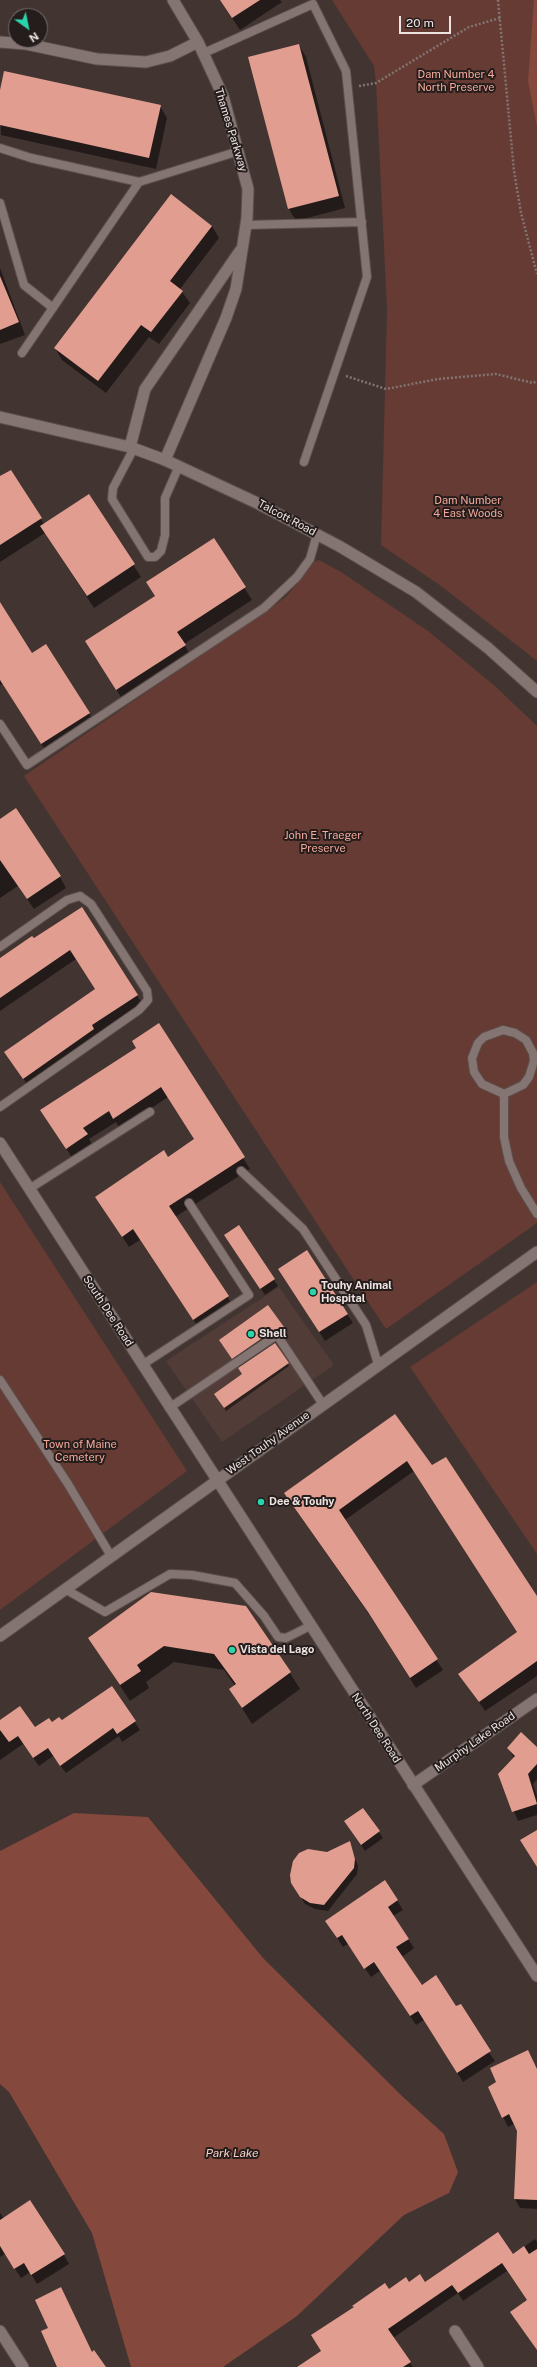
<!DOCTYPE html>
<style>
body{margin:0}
#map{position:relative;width:537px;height:2367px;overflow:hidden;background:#423431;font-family:"Public Sans",sans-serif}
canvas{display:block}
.north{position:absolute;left:8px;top:8px;width:40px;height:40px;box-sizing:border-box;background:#241d1c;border:1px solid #746d6b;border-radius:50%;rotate:147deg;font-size:11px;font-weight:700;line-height:16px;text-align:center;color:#ede4e2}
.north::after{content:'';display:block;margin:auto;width:14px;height:18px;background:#29d5ad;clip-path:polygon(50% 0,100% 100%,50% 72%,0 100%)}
.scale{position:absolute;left:399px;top:16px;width:52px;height:18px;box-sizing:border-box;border:2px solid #ede4e2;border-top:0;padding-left:5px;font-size:12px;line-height:14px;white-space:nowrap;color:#ede4e2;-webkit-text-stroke:3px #241d1c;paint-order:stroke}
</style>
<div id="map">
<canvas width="537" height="2367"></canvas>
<div class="north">N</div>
<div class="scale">20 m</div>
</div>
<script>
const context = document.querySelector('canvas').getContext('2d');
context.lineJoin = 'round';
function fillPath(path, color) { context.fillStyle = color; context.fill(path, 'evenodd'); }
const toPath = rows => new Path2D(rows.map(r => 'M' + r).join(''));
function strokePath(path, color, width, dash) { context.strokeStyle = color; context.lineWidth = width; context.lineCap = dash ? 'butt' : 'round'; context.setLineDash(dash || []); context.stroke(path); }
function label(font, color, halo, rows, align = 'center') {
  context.font = font + ' "Public Sans",sans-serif'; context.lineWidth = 4; context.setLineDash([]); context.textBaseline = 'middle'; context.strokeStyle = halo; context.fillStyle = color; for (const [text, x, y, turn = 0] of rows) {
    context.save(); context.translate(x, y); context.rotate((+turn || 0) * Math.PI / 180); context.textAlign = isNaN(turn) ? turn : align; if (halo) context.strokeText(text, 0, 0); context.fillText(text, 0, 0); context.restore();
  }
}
fillPath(toPath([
 [279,1287,334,1365,222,1442,166,1361]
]), '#513c38');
fillPath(toPath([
 [332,0,537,0,537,661,441,586,381,545,387,309,376,83,374,66],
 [319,560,341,572,428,631,495,686,537,726,537,1223,386,1329,24,776,286,597,314,562],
 [0,1182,187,1471,0,1610],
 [537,1282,537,1554,410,1367]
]), '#663b33');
fillPath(toPath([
 [534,0,537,0,537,127,528,81],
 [74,1813,148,1817,263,1958,403,2097,444,2134,458,2172,449,2193,404,2215,297,2316,223,2367,131,2367,92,2233,9,2092,0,2084,0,1851]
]), '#84483d');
fillPath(toPath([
 [220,0,280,0,282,2,240,30],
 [299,45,306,57,345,208,296,221,289,209,250,58],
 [0,95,160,106,167,118,156,169,1,135],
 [212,226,219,238,180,289,190,303,159,344,149,337,106,393,62,360,55,348],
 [0,268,25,335,0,344],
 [10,471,44,524,88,495,141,577,94,608,45,533,0,562,0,478],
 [214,540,252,600,184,644,192,658,124,702,86,641,156,596],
 [0,604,32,654,89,713,96,725,49,756,3,684,0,685],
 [0,820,60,877,66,888,34,909,18,886,0,898],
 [82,909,143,1005,97,1035,99,1039,29,1087,11,1061,96,989,76,959,0,1011,0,960],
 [159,1024,250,1169,175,1217,234,1307,200,1330,140,1240,129,1247,103,1208,195,1140,168,1097,120,1129,116,1122,89,1139,93,1146,73,1159,41,1110,137,1048],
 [239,1226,278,1286,265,1295,229,1242],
 [285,1279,347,1314,353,1323,325,1341],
 [268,1306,288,1337,275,1343,289,1366,226,1411,217,1397,243,1374,220,1341],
 [395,1415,432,1467,537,1598,537,1676,485,1711,459,1674,518,1632,414,1471,345,1520,443,1670,416,1688,375,1623,291,1503],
 [151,1593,290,1673,300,1689,252,1724,230,1689,235,1686,224,1670,174,1662,146,1682,149,1688,130,1701,89,1638],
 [112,1687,140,1730,122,1742,119,1736,66,1773,53,1756,39,1766,23,1744,0,1760,0,1721,35,1729,61,1721],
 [508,1748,537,1748,537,1779,533,1784,537,1796,537,1815,518,1821,499,1775,514,1758],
 [363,1809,383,1838,365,1851,349,1828],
 [349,1842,358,1866,357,1874,328,1911,315,1909,305,1904,296,1889,294,1862,303,1851,327,1853],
 [385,1882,403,1910,393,1916,414,1948,402,1957,422,1986,456,2008,495,2061,463,2082,424,2020,416,2025,380,1971,371,1977,348,1944,343,1947,332,1930],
 [528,2051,537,2069,537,2209,520,2208,515,2199,522,2140,514,2124,508,2127,503,2117,498,2083],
 [0,2213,4,2219,64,2255,69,2264,37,2284,30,2272,21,2278,5,2254,0,2257],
 [535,2239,537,2242,537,2350,517,2321,528,2301,507,2271,463,2301,458,2293,393,2338,413,2367,298,2367,322,2352,389,2290,409,2283,425,2284,513,2255]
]), '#0007');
fillPath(toPath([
 [220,0,260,0,232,18],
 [299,44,339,196,288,209,248,57],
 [4,71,161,105,149,158,0,125,0,90],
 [171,194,212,226,170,281,183,291,151,332,141,325,98,381,54,348],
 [0,276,19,322,0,330],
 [11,470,42,518,0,545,0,476],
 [89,494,135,564,87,596,40,526],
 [214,538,246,587,177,632,186,645,116,690,85,641,155,596,146,582],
 [0,602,32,653,46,644,90,713,41,744,0,680],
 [16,808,61,876,27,899,0,860,0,819],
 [82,907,138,995,92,1025,94,1029,23,1079,4,1052,95,989,70,950,0,998,0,958,32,936,34,938],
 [159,1023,245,1157,169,1206,229,1296,193,1320,133,1229,122,1237,95,1197,164,1150,168,1157,194,1139,161,1087,113,1119,109,1111,83,1128,88,1134,66,1149,40,1110,136,1048,132,1041],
 [239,1225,275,1279,260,1289,224,1235],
 [307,1250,348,1314,319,1332,278,1269],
 [268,1305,284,1327,274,1330,232,1359,219,1340],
 [275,1343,289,1363,224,1408,214,1394,242,1374,238,1368],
 [395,1414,432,1465,446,1457,537,1596,537,1661,479,1702,458,1674,517,1632,407,1461,339,1510,438,1659,410,1678,368,1612,284,1493],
 [151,1592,246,1606,291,1672,242,1708,229,1689,236,1684,214,1654,164,1646,137,1665,141,1671,120,1685,88,1638],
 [112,1686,136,1721,117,1734,113,1728,60,1766,48,1748,33,1758,18,1736,9,1742,0,1730,0,1720,20,1706,35,1727,49,1718,52,1722,59,1717,62,1720],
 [521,1732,537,1747,537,1764,528,1774,537,1804,512,1812,498,1774,515,1756,507,1748],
 [363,1808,380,1831,361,1845,344,1821],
 [537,1830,537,1867,520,1840],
 [350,1841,355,1859,354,1868,324,1905,310,1903,300,1897,291,1883,290,1875,293,1861,299,1853,308,1849,327,1852],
 [385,1880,398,1900,388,1907,409,1939,396,1947,422,1985,436,1975,456,2006,461,2004,491,2051,457,2073,418,2011,410,2016,374,1962,364,1969,342,1935,337,1938,325,1921],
 [528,2050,537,2069,537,2200,514,2199,517,2131,509,2114,502,2118,488,2087,496,2082,490,2068],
 [30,2200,65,2254,31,2275,24,2263,14,2269,0,2246,0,2220],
 [498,2232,513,2254,524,2246,529,2254,537,2249,537,2350,510,2312,527,2300,502,2263,458,2293,452,2285,388,2329,411,2362,403,2367,297,2367,321,2351,311,2335,354,2307,352,2306,385,2283,389,2289,406,2277,409,2282,420,2274,425,2282],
 [61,2287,92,2352,94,2350,106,2367,57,2367,41,2331,48,2328,35,2300]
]), '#e19d8f');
const service = toPath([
 [204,53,313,4,346,71,367,277,304,462],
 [0,148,31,158,139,182],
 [0,203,24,285,53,308],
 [246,225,362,222],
 [22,353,139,182,239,151],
 [134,448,113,488,112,499,148,557,155,557,161,551,165,535,165,498,179,466],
 [0,724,27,765,264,608,297,577,310,559,317,534],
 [0,947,67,900,80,896,91,904,147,991,148,1000,139,1010,0,1107],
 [503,1030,515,1033,526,1040,533,1053,534,1061,529,1077,523,1085,504,1094,482,1084,474,1072,472,1058,478,1043,484,1037,503,1030],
 [504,1094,504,1137,509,1161,521,1188,537,1214],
 [241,1171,303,1229,366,1325,378,1364],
 [29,1189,150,1112],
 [142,1365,249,1295,189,1203],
 [0,1380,68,1484,111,1556],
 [169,1408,277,1335,322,1403],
 [65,1589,105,1612,170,1574,192,1575,235,1583,264,1616,278,1637,286,1638,310,1626]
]);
const minor = toPath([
 [0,42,26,44,97,59,146,62,170,56,198,42],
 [130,447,145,389,240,251],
 [165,460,226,318,236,289,247,218,248,189,223,96,198,42,173,0],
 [413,1785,537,1699],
 [0,2331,23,2367],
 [455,2331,478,2367]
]);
const secondary = toPath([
 [0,417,130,447,165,460,255,502,339,546,416,592,488,648,537,692],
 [0,1143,537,1976],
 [0,1636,537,1252]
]);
strokePath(service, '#5b504d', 10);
strokePath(minor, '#5b504d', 13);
strokePath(secondary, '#5b504d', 13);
strokePath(toPath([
 [498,0,514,171,521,213,537,274],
 [359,86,376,83,469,27,500,18],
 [346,376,386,389,438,379,496,374,533,383,537,381]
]), '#817573', 2.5, [2, 2]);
strokePath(service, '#857572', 8);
strokePath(minor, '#857572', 11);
strokePath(secondary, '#857572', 11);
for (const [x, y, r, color] of [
 [313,1292,4,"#29d5ad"],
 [251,1334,4,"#29d5ad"],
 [261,1502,4,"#29d5ad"],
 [232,1650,4,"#29d5ad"]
]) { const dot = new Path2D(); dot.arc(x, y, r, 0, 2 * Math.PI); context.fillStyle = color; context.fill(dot); strokePath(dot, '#241d1c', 1.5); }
label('11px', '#f4a99a', '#241d1c', [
 ["Dam Number 4",456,75],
 ["North Preserve",456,88],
 ["Dam Number",468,501],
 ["4 East Woods",468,514],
 ["John E. Traeger",323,836],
 ["Preserve",323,849],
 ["Town of Maine",80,1445],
 ["Cemetery",80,1458]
]);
label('11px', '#ede4e2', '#241d1c', [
 ["Thames Parkway",231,130,73],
 ["Talcott Road",287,518,28],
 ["South Dee Road",108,1311,57],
 ["West Touhy Avenue",268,1443,-36],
 ["North Dee Road",376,1728,57],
 ["Murphy Lake Road",475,1742,-35]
]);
label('bold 11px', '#ede4e2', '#241d1c', [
 ["Touhy Animal",321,1286],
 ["Hospital",321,1299],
 ["Shell",259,1334],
 ["Dee & Touhy",269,1502],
 ["Vista del Lago",240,1650]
], 'left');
label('italic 12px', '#f6cec6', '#241d1c', [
 ["Park Lake",232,2153]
]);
</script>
